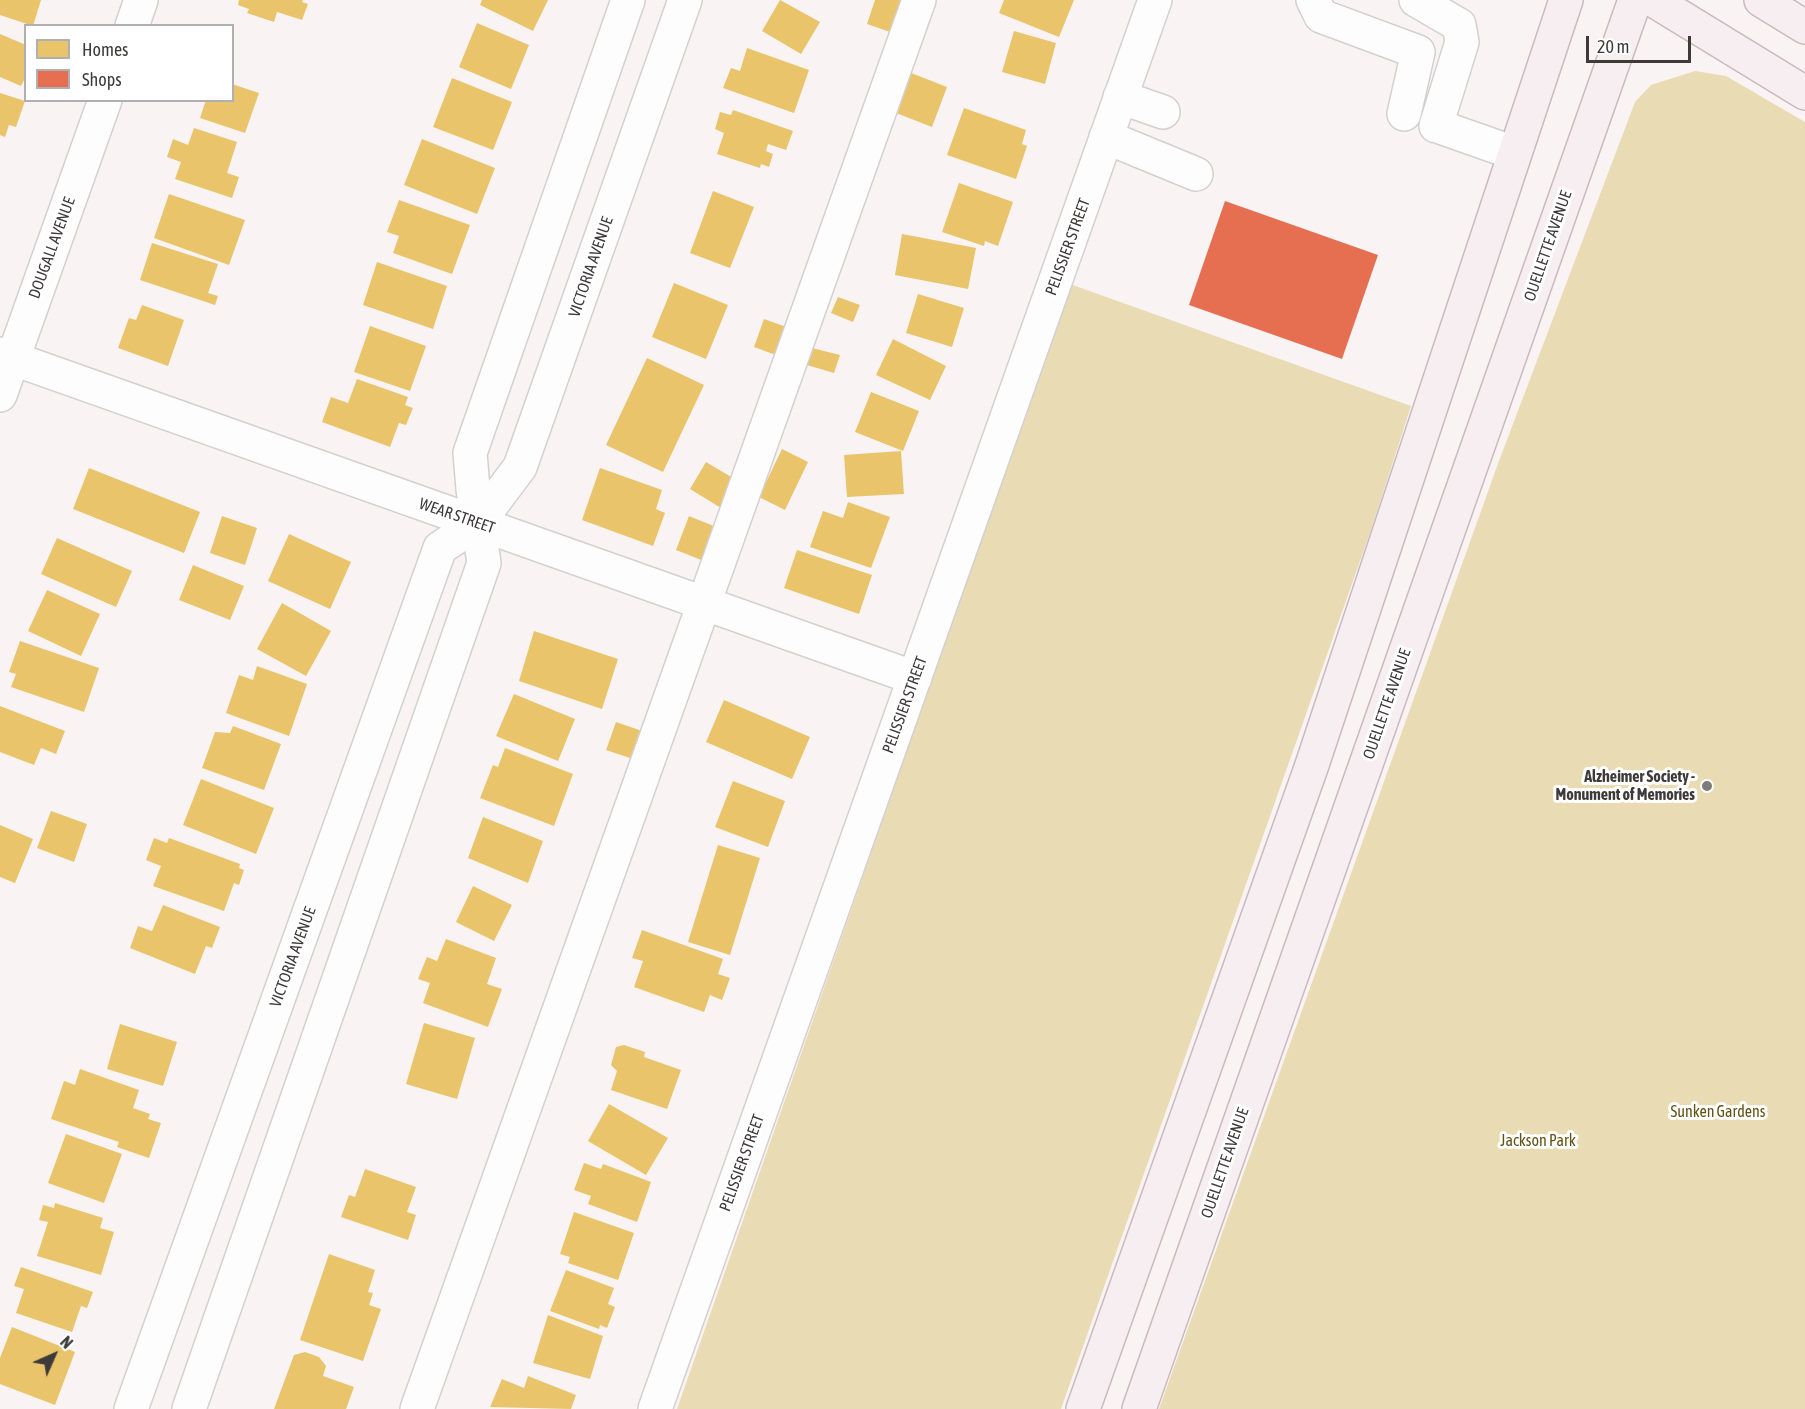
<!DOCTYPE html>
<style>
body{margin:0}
#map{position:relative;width:1805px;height:1409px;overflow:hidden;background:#f9f4f3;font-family:"Asap Condensed",sans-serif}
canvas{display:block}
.legend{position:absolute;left:24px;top:24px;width:210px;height:78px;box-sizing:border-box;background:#fff;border:2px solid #b1b0b0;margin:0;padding:8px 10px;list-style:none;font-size:18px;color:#3d3a39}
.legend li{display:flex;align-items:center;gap:12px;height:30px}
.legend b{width:30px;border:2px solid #b1b0b0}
.north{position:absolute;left:24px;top:1325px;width:60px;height:60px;-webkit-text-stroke:4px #fff;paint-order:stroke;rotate:45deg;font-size:16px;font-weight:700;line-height:24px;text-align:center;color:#3d3a39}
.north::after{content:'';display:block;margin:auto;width:21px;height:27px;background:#3d3a39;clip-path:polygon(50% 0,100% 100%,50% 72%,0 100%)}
.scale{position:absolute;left:1586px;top:36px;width:105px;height:27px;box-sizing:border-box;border:3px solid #3d3a39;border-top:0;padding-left:8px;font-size:18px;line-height:21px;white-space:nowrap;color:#3d3a39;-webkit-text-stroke:4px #fff;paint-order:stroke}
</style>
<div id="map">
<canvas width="1805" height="1409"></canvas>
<ul class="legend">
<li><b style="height:16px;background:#e9c46a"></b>Homes</li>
<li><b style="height:16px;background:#e76f51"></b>Shops</li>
</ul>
<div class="north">N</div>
<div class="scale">20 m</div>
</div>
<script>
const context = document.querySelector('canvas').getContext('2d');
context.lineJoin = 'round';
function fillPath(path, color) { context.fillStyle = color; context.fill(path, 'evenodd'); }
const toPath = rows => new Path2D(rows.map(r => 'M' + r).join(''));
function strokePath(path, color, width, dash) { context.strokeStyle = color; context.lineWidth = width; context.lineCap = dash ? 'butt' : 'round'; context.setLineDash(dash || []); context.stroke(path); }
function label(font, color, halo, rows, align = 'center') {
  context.font = font + ' "Asap Condensed",sans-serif'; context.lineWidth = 6; context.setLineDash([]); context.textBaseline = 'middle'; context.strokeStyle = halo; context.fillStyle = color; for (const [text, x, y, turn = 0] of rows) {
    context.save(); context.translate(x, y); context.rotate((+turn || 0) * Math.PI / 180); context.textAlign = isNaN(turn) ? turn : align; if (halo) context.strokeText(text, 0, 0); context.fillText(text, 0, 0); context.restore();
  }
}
fillPath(toPath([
 [1695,71,1726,76,1805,122,1805,1409,1159,1409,1499,461,1635,102,1651,85],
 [1070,284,1411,406,1372,527,1061,1409,677,1409]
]), '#e9dbb3');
fillPath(toPath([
 [0,0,41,0,33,26,0,15],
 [239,0,303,0,302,2,308,4,302,20,277,12,274,22,247,13,249,9,238,5],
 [482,0,548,0,533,31,480,5],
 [780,0,820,22,801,54,762,31],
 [875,0,902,0,893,33,867,24],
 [1004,0,1074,0,1059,37,999,13],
 [477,23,529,45,511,89,459,67],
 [1014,31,1056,43,1045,84,1002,72],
 [0,34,26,45,26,76,21,86,0,77],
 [747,48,809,70,794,113,723,88,731,68,740,71],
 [906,71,947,87,932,127,891,111],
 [452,78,512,102,493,150,433,127],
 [232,84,259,93,245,133,200,118,206,100,232,100],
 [0,93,25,101,16,127,9,125,5,137,0,135],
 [964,108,1026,130,1022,144,1027,146,1016,179,947,155],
 [733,110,793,131,786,150,768,144,766,151,773,154,769,167,761,164,760,168,717,154,724,133,715,129,720,112,731,115],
 [194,128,237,142,227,173,239,177,232,198,175,179,181,162,167,157,173,139,188,145],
 [422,139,495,168,477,214,404,185],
 [959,183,1013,202,998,246,985,241,984,246,942,232],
 [713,191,754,207,730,268,690,253],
 [169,194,245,220,229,265,154,238],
 [399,200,470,225,452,274,393,253,399,236,387,232],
 [902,234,976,248,968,289,895,275],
 [152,243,218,264,208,293,218,296,215,305,140,280],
 [377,262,447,286,433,329,363,305],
 [674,283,728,305,706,359,652,337],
 [918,294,964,308,952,347,906,333],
 [838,297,860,305,853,322,831,313],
 [142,305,184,320,168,366,118,348,129,318,136,320],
 [764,319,792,329,781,357,754,347],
 [370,326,426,346,410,391,354,372],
 [893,339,946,366,930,400,876,375],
 [812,348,840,355,834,373,807,365],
 [647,358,704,385,663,472,606,445],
 [357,379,408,397,405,405,413,408,406,425,399,423,390,447,322,422,331,397,348,403],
 [871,392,919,411,903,451,855,432],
 [782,449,808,462,785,510,759,497],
 [901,451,904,494,847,497,844,455],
 [706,462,738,481,721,508,690,489],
 [89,468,200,512,184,553,73,509],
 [600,468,662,490,656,509,665,513,653,546,582,520],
 [848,502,890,517,871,568,810,547,823,511,843,518],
 [222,516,257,528,245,565,210,553],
 [689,516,721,529,709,563,676,550],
 [289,534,351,562,330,609,268,581],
 [57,538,132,571,116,607,41,574],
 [797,550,872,575,859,614,784,588],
 [193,565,244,586,230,620,179,600],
 [47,590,100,614,81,656,28,631],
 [282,603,331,631,306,676,257,649],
 [534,631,618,659,602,709,519,681],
 [20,641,99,668,84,712,11,687,16,674,9,672],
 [257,666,307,684,289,736,226,713,239,675,253,680],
 [514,694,575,719,558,761,496,736],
 [724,700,810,737,792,779,706,742],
 [0,706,65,731,56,754,41,748,34,765,0,752],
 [616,722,645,732,636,760,606,750],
 [233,726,281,744,264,790,202,768,215,732,230,733],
 [505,748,573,774,554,826,480,798,493,765,498,767],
 [201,779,274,808,256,854,183,825],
 [733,781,785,801,768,847,715,827],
 [51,811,87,824,74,862,37,848],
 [483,817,543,841,528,883,468,858],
 [0,825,33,839,15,883,0,877],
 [154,838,167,843,169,838,240,864,239,868,244,870,239,885,234,883,224,911,153,886,161,866,146,860],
 [718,845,760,858,730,955,688,942],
 [473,886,512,905,494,941,456,922],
 [163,905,220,927,212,948,206,946,195,974,130,948,138,926,152,931],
 [642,930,723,959,718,974,730,978,722,1000,710,995,704,1012,634,987,643,961,632,958],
 [446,939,496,958,487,984,502,989,488,1027,423,1003,430,983,418,979,427,957,437,961],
 [424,1023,475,1038,457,1099,406,1084],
 [120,1024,177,1042,163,1086,107,1069],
 [624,1045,645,1052,644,1057,681,1070,667,1109,611,1090,617,1071,611,1065,616,1047],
 [80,1069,139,1090,133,1108,150,1114,148,1119,161,1123,149,1158,117,1147,119,1142,51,1119,64,1081,75,1085],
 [609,1104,668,1138,646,1175,588,1141],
 [66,1134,122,1154,104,1203,48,1183],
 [584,1163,601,1169,603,1164,651,1182,637,1222,588,1204,591,1196,574,1190],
 [365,1169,416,1187,407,1212,416,1215,408,1240,341,1217,349,1195,355,1197],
 [55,1203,103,1218,100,1228,114,1232,101,1275,37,1256,48,1222,39,1220,43,1205,54,1208],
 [574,1212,634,1233,618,1280,568,1263,570,1257,560,1254],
 [329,1254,375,1270,368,1292,373,1293,369,1305,381,1309,363,1361,300,1340],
 [21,1267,93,1292,87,1308,81,1306,72,1332,16,1313,24,1289,14,1286],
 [566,1270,614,1288,608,1304,615,1307,607,1328,600,1325,599,1329,550,1311],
 [548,1315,603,1336,590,1379,533,1363],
 [12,1327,75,1352,55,1405,0,1384,0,1358],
 [305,1352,319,1357,326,1366,323,1376,354,1387,346,1409,274,1409,294,1355],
 [528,1376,576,1395,571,1409,490,1407,502,1379,524,1388]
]), '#e9c46a');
fillPath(toPath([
 [1225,201,1378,255,1342,359,1189,305]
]), '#e76f51');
const minor = toPath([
 [1313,0,1321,16,1418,52,1404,114],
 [1416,0,1459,25,1462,42,1436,126],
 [132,26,141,0],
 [1120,97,1163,112],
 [1443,128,1514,153],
 [1106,137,1196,174],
 [0,354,915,678],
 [0,395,105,100],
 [131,1409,440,548,478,523,520,467,685,0],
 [189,1409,484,563,473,489,470,453,628,0],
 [417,1409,919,0],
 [655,1409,1155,0]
]);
const major = toPath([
 [1653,0,1805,93],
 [1761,0,1805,27],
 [1083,1409,1312,765,1566,0],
 [1139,1409,1635,0]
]);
strokePath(minor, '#d4d0cf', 36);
strokePath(major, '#c9babf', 36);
strokePath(minor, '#fefdfd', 33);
strokePath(major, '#f6eef1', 33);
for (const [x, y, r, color] of [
 [1707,786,6,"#7f7b7a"]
]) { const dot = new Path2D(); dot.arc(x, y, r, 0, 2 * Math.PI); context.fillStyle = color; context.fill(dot); strokePath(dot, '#fff', 2); }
label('16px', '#3d3a39', '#fff', [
 ["OUELLETTE AVENUE",1548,246,-71],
 ["PELISSIER STREET",1068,247,-70],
 ["DOUGALL AVENUE",52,248,-70],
 ["VICTORIA AVENUE",591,267,-71],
 ["WEAR STREET",457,516,19],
 ["OUELLETTE AVENUE",1387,704,-71],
 ["PELISSIER STREET",905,705,-70],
 ["VICTORIA AVENUE",293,957,-70],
 ["PELISSIER STREET",742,1163,-70],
 ["OUELLETTE AVENUE",1225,1163,-71]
]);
label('bold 16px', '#3d3a39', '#fff', [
 ["Alzheimer Society -",1695,777],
 ["Monument of Memories",1695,795]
], 'right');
label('16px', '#625215', '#fff', [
 ["Sunken Gardens",1718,1112],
 ["Jackson Park",1538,1141]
]);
</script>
